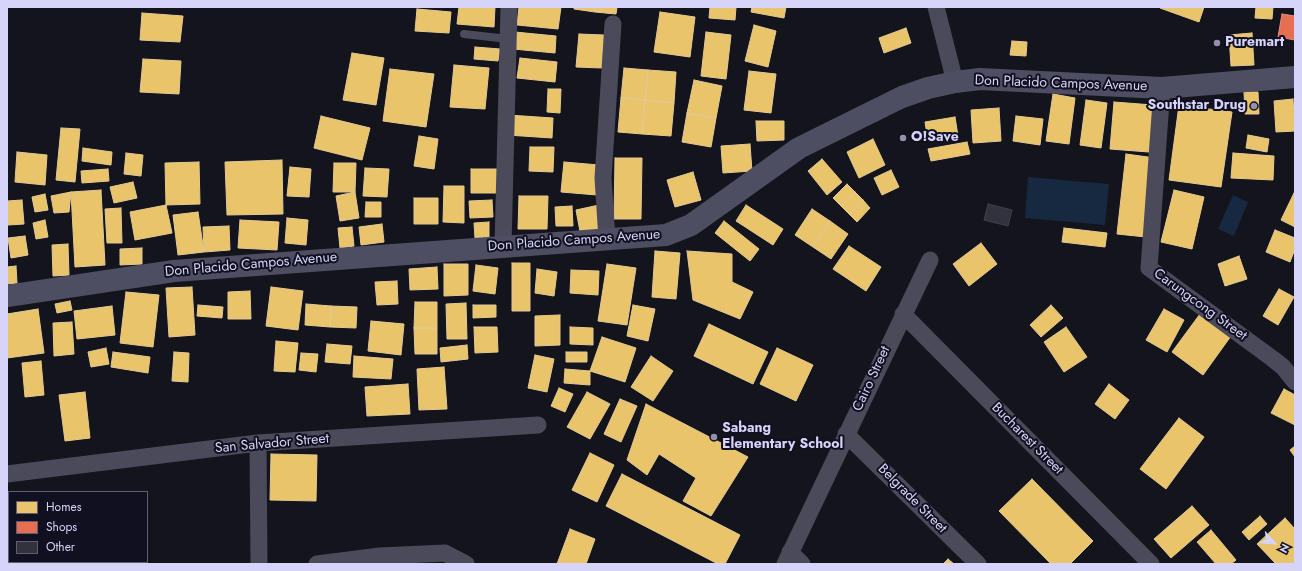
<!DOCTYPE html>
<style>
body{margin:0}
#map{position:relative;width:1302px;height:571px;overflow:hidden;background:#14141c;font-family:Jost,sans-serif}
canvas{display:block}
.frame{position:absolute;inset:0;border:8px solid #d6d4f9;pointer-events:none}
.legend{position:absolute;left:8px;top:491px;width:140px;height:72px;box-sizing:border-box;background:#111020;border:1px solid #605e77;margin:0;padding:5px 7px;list-style:none;font-size:12px;color:#d6d4f9}
.legend li{display:flex;align-items:center;gap:8px;height:20px}
.legend b{width:20px;border:1px solid #605e77}
.north{position:absolute;left:1254px;top:523px;width:40px;height:40px;-webkit-text-stroke:3px #111020;paint-order:stroke;rotate:117deg;font-size:11px;font-weight:700;line-height:16px;text-align:center;color:#d6d4f9}
.north::after{content:'';display:block;margin:auto;width:14px;height:18px;background:#d6d4f9;clip-path:polygon(50% 0,100% 100%,50% 72%,0 100%)}
</style>
<div id="map">
<canvas width="1302" height="571"></canvas>
<div class="frame"></div>
<ul class="legend">
<li><b style="height:11px;background:#e9c46a"></b>Homes</li>
<li><b style="height:11px;background:#e76f51"></b>Shops</li>
<li><b style="height:11px;background:#32323e"></b>Other</li>
</ul>
<div class="north">N</div>
</div>
<script>
const context = document.querySelector('canvas').getContext('2d');
context.lineJoin = 'round';
function fillPath(path, color) { context.fillStyle = color; context.fill(path, 'evenodd'); }
const toPath = rows => new Path2D(rows.map(r => 'M' + r).join(''));
function strokePath(path, color, width, dash) { context.strokeStyle = color; context.lineWidth = width; context.lineCap = dash ? 'butt' : 'round'; context.setLineDash(dash || []); context.stroke(path); }
function label(font, color, halo, rows, align = 'center') {
  context.font = font + ' Jost,sans-serif'; context.lineWidth = 4; context.setLineDash([]); context.textBaseline = 'middle'; context.strokeStyle = halo; context.fillStyle = color; for (const [text, x, y, turn = 0] of rows) {
    context.save(); context.translate(x, y); context.rotate((+turn || 0) * Math.PI / 180); context.textAlign = isNaN(turn) ? turn : align; if (halo) context.strokeText(text, 0, 0); context.fillText(text, 0, 0); context.restore();
  }
}
fillPath(toPath([
 [1028,177,1109,184,1105,225,1025,218],
 [1233,195,1248,202,1234,236,1218,229]
]), '#162940');
const homes = toPath([
 [459,7,495,7,494,27,457,24,459,7],
 [519,7,561,7,558,29,517,25,519,7],
 [574,7,596,7,595,12,574,9,574,7],
 [596,7,617,7,616,14,595,12,596,7],
 [710,7,736,7,735,20,709,18,710,7],
 [752,7,786,7,784,18,751,12,752,7],
 [1160,7,1204,7,1199,22,1160,8,1160,7],
 [1256,7,1273,7,1272,19,1255,18,1256,7],
 [417,9,451,12,449,33,415,31,417,9],
 [660,12,695,17,690,57,654,52,660,12],
 [142,13,183,16,180,42,140,40,142,13],
 [754,25,776,31,768,67,745,61,754,25],
 [906,28,911,43,884,53,879,38,906,28],
 [515,32,556,36,555,53,513,49,515,32],
 [706,32,731,35,726,79,701,76,706,32],
 [1252,33,1254,65,1231,66,1229,35,1252,33],
 [579,34,604,35,602,68,576,67,579,34],
 [1012,41,1027,42,1026,56,1010,55,1012,41],
 [475,47,500,49,498,61,474,59,475,47],
 [352,53,384,58,376,105,343,100,352,53],
 [520,58,557,62,555,82,517,78,520,58],
 [143,59,181,61,179,94,140,92,143,59],
 [454,65,489,68,485,109,450,107,454,65],
 [624,68,648,70,645,100,621,98,624,68],
 [390,69,434,74,426,127,383,121,390,69],
 [648,70,676,72,674,103,645,100,648,70],
 [749,71,776,74,771,113,744,110,749,71],
 [694,80,722,86,716,118,687,113,694,80],
 [548,89,561,89,560,113,547,112,548,89],
 [1244,92,1258,92,1259,114,1245,114,1244,92],
 [1053,94,1075,98,1069,144,1046,141,1053,94],
 [621,98,645,100,642,134,618,132,621,98],
 [1293,99,1295,131,1276,132,1274,101,1293,99],
 [645,100,674,103,671,136,642,134,645,100],
 [1086,100,1107,103,1101,148,1080,145,1086,100],
 [1114,102,1153,105,1149,152,1110,149,1114,102],
 [1179,105,1232,112,1221,187,1169,180,1179,105],
 [999,108,1001,141,973,143,971,110,999,108],
 [687,113,716,118,711,147,682,142,687,113],
 [508,115,553,118,552,138,507,135,508,115],
 [321,116,370,128,362,160,314,148,321,116],
 [1016,116,1043,119,1040,145,1013,141,1016,116],
 [955,117,958,136,928,141,925,122,955,117],
 [756,121,784,121,784,140,757,141,756,121],
 [61,128,80,129,75,182,56,180,61,128],
 [1248,135,1269,139,1267,152,1246,148,1248,135],
 [419,136,438,139,434,169,414,166,419,136],
 [873,139,885,165,859,178,847,152,873,139],
 [967,142,970,154,931,161,928,149,967,142],
 [750,144,752,171,723,173,721,146,750,144],
 [530,147,554,147,553,172,529,171,530,147],
 [83,148,112,152,111,165,82,161,83,148],
 [17,152,47,155,45,185,15,182,17,152],
 [126,153,143,155,141,176,124,174,126,153],
 [1233,153,1274,156,1273,180,1231,178,1233,153],
 [1126,154,1155,158,1146,237,1117,234,1126,154],
 [615,158,642,158,641,219,614,219,615,158],
 [822,159,842,182,827,195,808,171,822,159],
 [282,160,283,214,227,215,225,162,282,160],
 [199,162,200,204,166,205,165,163,199,162],
 [564,162,599,165,597,195,561,192,564,162],
 [334,163,356,163,355,192,333,192,334,163],
 [290,167,311,169,309,197,287,196,290,167],
 [365,168,389,169,387,197,363,196,365,168],
 [108,169,109,181,82,183,81,171,108,169],
 [471,169,498,169,498,193,471,193,471,169],
 [891,170,899,187,882,195,874,178,891,170],
 [693,172,701,200,675,207,667,180,693,172],
 [133,182,137,198,114,203,110,187,133,182],
 [847,184,855,192,841,206,833,198,847,184],
 [444,186,464,186,464,223,443,222,444,186],
 [101,190,105,265,75,267,71,192,101,190],
 [1174,190,1204,197,1192,249,1161,242,1174,190],
 [1295,191,1295,227,1281,220,1295,191],
 [71,192,69,212,54,213,51,196,71,192],
 [355,192,359,218,340,221,336,196,355,192],
 [855,192,863,200,849,214,841,206,855,192],
 [45,194,48,210,35,212,32,197,45,194],
 [519,196,548,196,547,229,518,229,519,196],
 [414,198,438,198,438,224,414,224,414,198],
 [22,200,24,224,8,225,7,201,22,200],
 [492,200,493,217,470,218,469,201,492,200],
 [863,200,870,208,857,222,849,214,863,200],
 [366,202,381,202,381,217,365,217,366,202],
 [166,205,172,233,135,240,130,212,166,205],
 [599,205,604,233,581,237,576,210,599,205],
 [746,205,783,229,773,245,736,221,746,205],
 [572,206,573,226,556,226,555,207,572,206],
 [121,208,122,243,107,243,105,209,121,208],
 [812,209,830,221,813,247,795,235,812,209],
 [198,212,204,252,178,255,173,215,198,212],
 [287,218,308,220,306,245,285,243,287,218],
 [45,220,48,237,36,239,33,223,45,220],
 [240,220,279,222,277,250,238,248,240,220],
 [724,221,759,249,750,261,715,233,724,221],
 [830,221,848,234,831,259,813,247,830,221],
 [489,222,489,237,475,238,474,223,489,222],
 [382,224,384,242,361,245,359,227,382,224],
 [229,226,230,250,204,252,203,227,229,226],
 [352,227,354,246,340,248,338,228,352,227],
 [1064,228,1107,233,1105,247,1062,242,1064,228],
 [1275,230,1295,238,1295,249,1290,262,1266,252,1275,230],
 [25,236,28,255,11,258,8,238,25,236],
 [981,243,997,264,969,286,953,264,981,243],
 [68,244,69,275,53,276,52,245,68,244],
 [849,246,881,267,866,291,833,269,849,246],
 [142,248,142,264,120,265,120,249,142,248],
 [655,251,680,253,676,299,652,297,655,251],
 [687,251,732,254,732,282,753,292,740,319,693,300,687,251],
 [1239,256,1247,279,1225,286,1218,264,1239,256],
 [512,263,530,263,530,311,512,311,512,263],
 [444,264,468,264,468,295,444,296,444,264],
 [607,264,636,268,627,325,598,321,607,264],
 [476,265,498,268,495,294,473,291,476,265],
 [16,266,17,283,7,284,7,267,16,266],
 [437,267,438,289,410,290,409,269,437,267],
 [537,269,557,272,554,296,535,293,537,269],
 [571,270,599,271,598,295,570,293,571,270],
 [397,281,398,304,377,305,375,282,397,281],
 [192,287,195,335,169,337,166,288,192,287],
 [271,287,303,291,298,330,266,326,271,287],
 [1279,289,1294,297,1278,325,1263,316,1279,289],
 [250,291,251,319,228,319,228,292,250,291],
 [126,292,159,295,153,347,120,343,126,292],
 [70,301,72,310,57,313,55,304,70,301],
 [415,302,437,302,437,328,414,328,415,302],
 [466,303,467,339,447,339,446,304,466,303],
 [306,304,331,306,330,327,305,325,306,304],
 [198,305,223,307,222,318,197,316,198,305],
 [473,305,496,305,496,317,473,318,473,305],
 [633,305,655,309,648,341,627,336,633,305],
 [1051,305,1063,318,1041,337,1030,325,1051,305],
 [112,306,115,335,77,339,74,311,112,306],
 [331,306,357,307,356,328,330,327,331,306],
 [38,309,44,353,7,358,7,314,38,309],
 [1164,309,1184,320,1167,352,1146,340,1164,309],
 [1200,314,1231,336,1203,375,1172,352,1200,314],
 [560,315,560,345,535,346,535,316,560,315],
 [371,321,404,324,401,355,368,351,371,321],
 [72,322,74,354,54,356,53,323,72,322],
 [709,324,768,352,753,384,694,356,709,324],
 [474,327,497,327,498,352,475,353,474,327],
 [570,327,593,328,593,345,570,344,570,327],
 [1066,327,1087,357,1064,372,1044,342,1066,327],
 [414,328,437,328,437,354,415,354,414,328],
 [602,337,636,348,625,382,590,371,602,337],
 [276,341,298,343,295,372,274,371,276,341],
 [327,344,352,346,350,364,325,362,327,344],
 [467,345,468,359,441,362,440,348,467,345],
 [106,348,109,364,91,367,88,352,106,348],
 [777,348,813,365,796,401,760,384,777,348],
 [113,352,150,357,148,373,111,367,113,352],
 [174,352,189,353,188,382,172,381,174,352],
 [566,352,587,352,587,362,566,362,566,352],
 [301,353,318,354,316,372,299,370,301,353],
 [535,355,554,359,547,392,528,388,535,355],
 [354,356,393,359,391,379,353,377,354,356],
 [651,356,673,371,653,401,631,387,651,356],
 [41,361,44,395,25,397,22,363,41,361],
 [444,367,447,409,419,410,417,369,444,367],
 [565,369,590,371,590,385,564,383,565,369],
 [408,384,410,414,367,416,365,387,408,384],
 [1109,384,1129,400,1115,419,1095,404,1109,384],
 [559,388,573,394,565,412,551,406,559,388],
 [1284,389,1295,395,1295,425,1271,413,1284,389],
 [85,392,90,438,65,441,59,395,85,392],
 [587,392,610,404,590,439,567,427,587,392],
 [620,399,637,406,621,442,604,434,620,399],
 [646,404,748,457,711,516,683,501,696,478,659,454,647,475,627,460,646,404],
 [1179,418,1204,437,1166,489,1140,469,1179,418],
 [1295,446,1295,457,1290,450,1295,446],
 [590,453,614,465,597,502,572,490,590,453],
 [271,454,317,455,316,501,270,500,271,454],
 [622,474,740,535,725,564,718,564,606,506,622,474],
 [1032,479,1093,541,1070,564,1051,564,999,511,1032,479],
 [1192,506,1209,525,1171,558,1154,539,1192,506],
 [1260,516,1267,524,1249,540,1242,532,1260,516],
 [1285,518,1295,529,1295,564,1276,564,1257,544,1285,518],
 [570,529,595,539,586,564,557,564,570,529],
 [1211,530,1236,560,1231,564,1216,564,1197,542,1211,530],
 [948,559,954,564,943,564,948,559]
]);
fillPath(homes, '#e9c46a');
strokePath(homes, '#e3c995', 1);
const shops = toPath([
 [1282,14,1295,16,1295,40,1278,37,1282,14]
]);
fillPath(shops, '#e76f51');
strokePath(shops, '#e28d83', 1);
const building = toPath([
 [988,204,1012,210,1008,226,984,220,988,204]
]);
fillPath(building, '#32323e');
strokePath(building, '#41404f', 1);
strokePath(toPath([
 [464,34,508,39]
]), '#4a4a5b', 8);
strokePath(toPath([
 [936,7,955,82],
 [1162,88,1149,268,1273,359,1283,367,1295,382],
 [607,239,603,178,613,24],
 [503,246,509,7],
 [903,314,1151,564],
 [846,434,978,564],
 [258,443,259,564],
 [7,474,258,443,538,425],
 [790,552,802,564],
 [317,564,380,556,445,553,466,564],
 [785,564,930,260]
]), '#4a4a5b', 17);
strokePath(toPath([
 [7,296,174,271,666,235,691,225,799,148,902,97,928,88,955,82,980,79,1162,88,1295,77]
]), '#4d4e61', 22);
for (const [x, y, r, color] of [
 [1217,43,4,"#9291ac"],
 [1254,106,4,"#9291ac"],
 [903,138,4,"#9291ac"],
 [714,437,4,"#9291ac"]
]) { const dot = new Path2D(); dot.arc(x, y, r, 0, 2 * Math.PI); context.fillStyle = color; context.fill(dot); strokePath(dot, '#111020', 1.5); }
label('bold 14px', '#d6d4f9', '#111020', [
 ["Puremart",1225,43],
 ["Southstar Drug",1246,106,"right"],
 ["O!Save",911,138],
 ["Sabang",722,429],
 ["Elementary School",722,445]
], 'left');
label('14px', '#d6d4f9', '#111020', [
 ["Don Placido Campos Avenue",1061,84,2],
 ["Don Placido Campos Avenue",574,241,-4],
 ["Don Placido Campos Avenue",251,265,-5],
 ["Carungcong Street",1200,305,36],
 ["Cairo Street",872,379,-65],
 ["Bucharest Street",1027,439,45],
 ["San Salvador Street",272,444,-5],
 ["Belgrade Street",912,499,45]
]);
</script>
